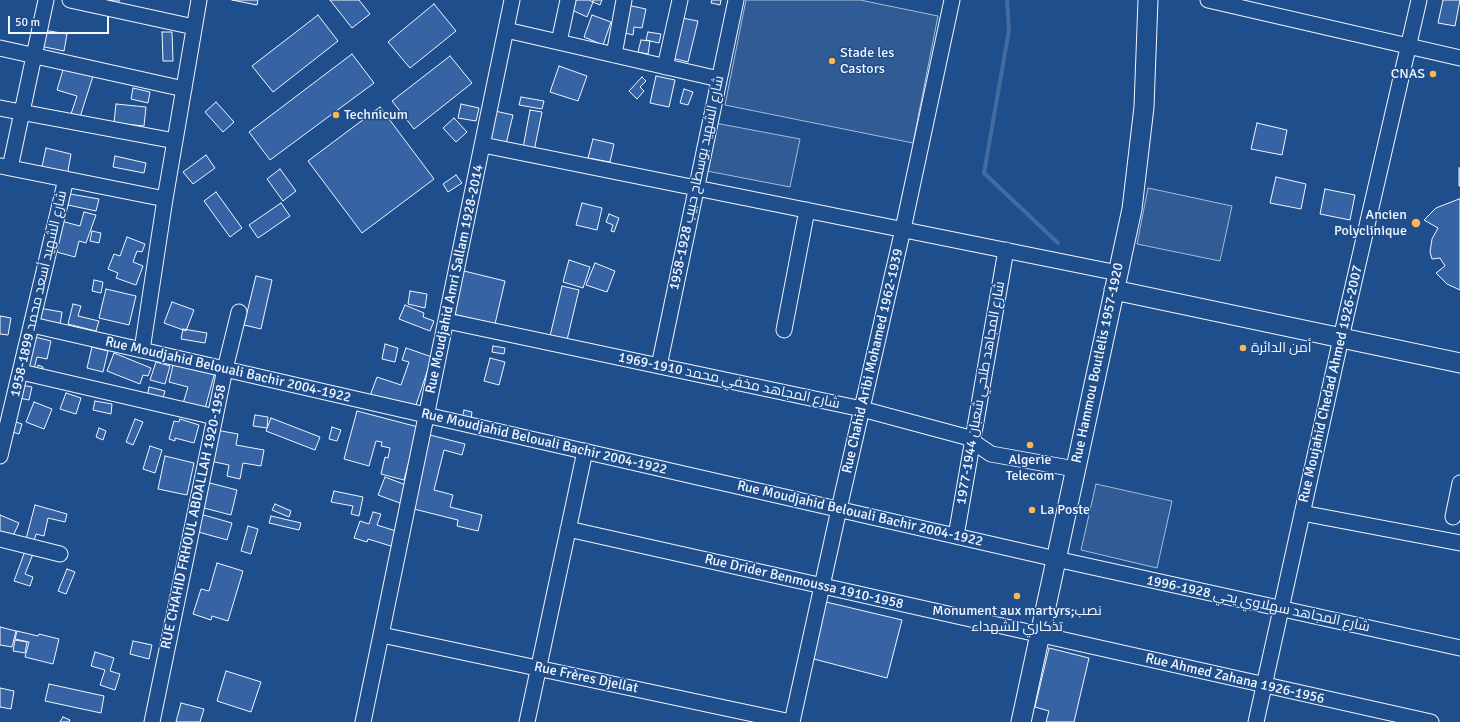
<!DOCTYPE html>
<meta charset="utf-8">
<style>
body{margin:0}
#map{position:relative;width:1460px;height:722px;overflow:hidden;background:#1f4e8c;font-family:Signika,sans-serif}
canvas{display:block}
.scale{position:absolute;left:8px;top:16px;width:101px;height:18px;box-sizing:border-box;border:2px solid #f2f6ff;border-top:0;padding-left:5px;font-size:12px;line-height:14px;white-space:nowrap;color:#f2f6ff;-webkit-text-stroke:3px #1f4e8c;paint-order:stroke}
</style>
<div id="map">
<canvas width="1460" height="722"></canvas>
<div class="scale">50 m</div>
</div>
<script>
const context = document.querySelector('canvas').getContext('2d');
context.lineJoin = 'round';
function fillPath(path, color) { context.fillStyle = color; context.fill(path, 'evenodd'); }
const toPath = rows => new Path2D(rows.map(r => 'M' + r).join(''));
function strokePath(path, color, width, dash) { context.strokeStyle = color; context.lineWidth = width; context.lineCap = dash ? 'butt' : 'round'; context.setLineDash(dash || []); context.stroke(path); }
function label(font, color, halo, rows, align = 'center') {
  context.font = font + ' Signika,Cairo,sans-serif'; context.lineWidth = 3; context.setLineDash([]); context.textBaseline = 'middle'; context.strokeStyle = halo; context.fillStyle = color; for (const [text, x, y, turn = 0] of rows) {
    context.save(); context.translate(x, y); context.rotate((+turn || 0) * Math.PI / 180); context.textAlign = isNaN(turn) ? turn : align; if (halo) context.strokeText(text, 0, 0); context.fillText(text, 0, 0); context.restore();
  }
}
const built = toPath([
 [746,0,860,0,938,16,913,143,725,105,746,0],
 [715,123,800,139,790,187,707,171,715,123],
 [1148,188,1232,206,1220,261,1137,244,1148,188],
 [1096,484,1172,501,1157,568,1081,550,1096,484]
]);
fillPath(built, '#305b95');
strokePath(built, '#a8bbd7', 1);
strokePath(toPath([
 [1007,0,1009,30,984,173,1058,243]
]), '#446ba0', 4);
const building = toPath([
 [110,0,119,0,119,3,110,0],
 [232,0,258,0,257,5,232,0],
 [330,0,359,0,370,14,352,28,330,0],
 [576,0,589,0,593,2,587,17,572,10,576,0],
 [593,0,602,0,600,5,593,2,593,0],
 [712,0,721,0,720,5,711,3,712,0],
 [1443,0,1460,0,1455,26,1438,23,1443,0],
 [434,4,456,31,410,68,388,42,434,4],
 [627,5,646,9,642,28,634,27,633,35,621,32,627,5],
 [318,15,338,41,273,92,252,66,318,15],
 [592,15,611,22,603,45,584,37,592,15],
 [682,18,698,21,688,62,672,58,682,18],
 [43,30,67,34,64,51,40,46,43,30],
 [162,32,172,32,173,61,163,61,162,32],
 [648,32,661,34,659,43,646,40,648,32],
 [641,40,650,41,648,54,638,52,641,40],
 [352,54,374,83,270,160,249,132,352,54],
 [450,56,472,83,414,129,392,101,450,56],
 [65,63,94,73,80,117,71,114,77,96,57,90,65,63],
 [559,66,587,76,578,101,550,92,559,66],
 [656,76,675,80,669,107,650,103,656,76],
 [642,77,646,81,640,87,644,91,637,99,629,91,642,77],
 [133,88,150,92,148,103,131,99,133,88],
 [684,89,693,92,688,105,680,103,684,89],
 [521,97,544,101,542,109,519,105,521,97],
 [216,102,234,122,223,132,205,112,216,102],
 [116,104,146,107,144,126,114,123,116,104],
 [461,104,479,108,476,121,458,118,461,104],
 [380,107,434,179,362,233,308,161,380,107],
 [530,110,542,112,534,151,523,148,530,110],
 [495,111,513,115,506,144,488,140,495,111],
 [454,118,467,132,456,142,443,128,454,118],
 [1257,123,1287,130,1282,155,1251,149,1257,123],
 [593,139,614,144,610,162,588,158,593,139],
 [46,148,71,154,67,176,41,171,46,148],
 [206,155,215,168,193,184,183,172,206,155],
 [115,156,146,163,144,173,113,167,115,156],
 [1459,168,1460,168,1460,186,1459,186,1459,168],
 [280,169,296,191,283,201,267,179,280,169],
 [456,175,462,183,448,192,443,184,456,175],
 [1276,177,1306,184,1301,209,1270,203,1276,177],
 [1325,189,1355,195,1350,220,1320,214,1325,189],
 [216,192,242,228,230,237,204,201,216,192],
 [70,194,99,199,96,211,68,205,70,194],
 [1459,199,1460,199,1460,290,1447,284,1436,273,1445,266,1440,258,1432,259,1430,252,1432,239,1438,228,1424,220,1436,208,1459,199],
 [281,203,290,216,258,238,249,225,281,203],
 [582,203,602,208,597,230,576,225,582,203],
 [84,212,96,215,86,243,79,241,75,257,53,251,61,221,80,226,84,212],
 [609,214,619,218,614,232,611,231,613,225,606,222,609,214],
 [92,231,101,233,99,243,90,241,92,231],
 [127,237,145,244,142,252,137,251,133,262,143,266,136,285,116,278,118,273,108,269,114,254,120,256,127,237],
 [569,260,590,267,583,288,563,282,569,260],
 [595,263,615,271,607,292,586,285,595,263],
 [464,271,505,281,495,324,453,314,464,271],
 [256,276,272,280,261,329,244,325,256,276],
 [94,280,103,282,101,293,92,291,94,280],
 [562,286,579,290,567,340,550,336,562,286],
 [106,289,136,296,129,325,99,318,106,289],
 [410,291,427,294,425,308,408,304,410,291],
 [172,302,194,310,186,331,164,323,172,302],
 [73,304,81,306,78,316,99,321,96,331,68,324,73,304],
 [405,305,424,313,423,317,434,321,430,331,399,319,405,305],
 [39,308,62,312,60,325,37,322,39,308],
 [0,316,11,318,8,335,0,334,0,316],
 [183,329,207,333,205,343,181,339,183,329],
 [35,337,51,341,47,359,37,357,34,369,37,370,38,365,43,367,40,379,25,375,35,337],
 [385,344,398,348,395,362,382,359,385,344],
 [493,346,505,348,504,354,492,352,493,346],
 [92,347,108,351,103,372,87,368,92,347],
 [406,348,432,357,414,411,370,396,377,377,401,385,409,362,402,360,406,348],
 [114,353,151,368,148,376,143,375,140,384,107,371,114,353],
 [490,358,505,362,499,385,484,381,490,358],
 [174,361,215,372,203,416,181,410,188,387,169,382,174,361],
 [156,362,170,366,165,384,150,380,156,362],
 [22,385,32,387,29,400,19,398,22,385],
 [149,387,165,391,162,402,147,398,149,387],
 [66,393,81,398,76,414,60,409,66,393],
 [95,401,112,404,111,414,93,410,95,401],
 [34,402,52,409,44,429,26,422,34,402],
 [464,410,472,412,470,425,461,423,464,410],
 [357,411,418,427,404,480,381,474,385,457,388,458,390,448,381,446,382,442,376,441,369,466,344,459,357,411],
 [255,415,268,417,267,428,253,426,255,415],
 [271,418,320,437,315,450,266,431,271,418],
 [135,419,143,422,133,445,126,442,135,419],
 [180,419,199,425,194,443,175,438,175,441,169,439,174,421,179,422,180,419],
 [13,421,22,424,19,434,9,431,13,421],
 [332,427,341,430,337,441,329,439,332,427],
 [99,428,106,431,103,440,96,437,99,428],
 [216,430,238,434,236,445,264,450,261,466,243,463,240,479,227,476,229,465,210,461,216,430],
 [430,435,465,444,462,455,444,450,434,490,453,495,450,507,482,515,478,531,457,526,458,520,414,509,430,435],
 [150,446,162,450,155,473,143,469,150,446],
 [165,456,194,463,187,495,158,489,165,456],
 [385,477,406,485,400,503,378,495,385,477],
 [206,482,237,490,231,515,200,507,206,482],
 [334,491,363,497,359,516,351,514,353,506,331,502,334,491],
 [275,504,291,511,289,517,272,510,275,504],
 [35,505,67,514,65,522,48,518,44,536,36,534,34,541,26,539,35,505],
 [373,512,381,514,377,525,399,532,394,547,368,539,367,542,354,538,360,521,369,524,373,512],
 [200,514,232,523,227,540,195,531,200,514],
 [0,515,19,523,12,538,0,533,0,515],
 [271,516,301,523,299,530,269,523,271,516],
 [248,526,258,529,251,554,241,551,248,526],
 [25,551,33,554,25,574,33,577,30,586,14,581,25,551],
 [217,563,243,571,228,621,212,616,211,620,193,614,201,589,209,591,217,563],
 [67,569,75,572,66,594,58,591,67,569],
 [822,601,902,620,887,678,810,658,822,601],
 [0,627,16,631,12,647,0,645,0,627],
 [17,631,38,636,39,634,59,639,53,664,25,657,29,642,15,639,17,631],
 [15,640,27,642,25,653,13,651,15,640],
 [133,641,152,645,149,659,130,654,133,641],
 [1049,648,1089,658,1074,722,1046,722,1049,711,1035,707,1049,648],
 [95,652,114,658,110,671,120,674,115,690,100,685,105,670,91,666,95,652],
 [226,671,261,682,251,712,217,701,226,671],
 [49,684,104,696,101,713,45,701,49,684],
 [0,688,14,691,11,709,0,707,0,688],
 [181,703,204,709,200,722,176,722,181,703],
 [63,717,70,720,69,722,60,722,63,717]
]);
fillPath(building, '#3563a3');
strokePath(building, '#f2f6ff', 1);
const minor = toPath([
 [70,0,194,27],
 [1208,0,1460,58],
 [506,30,719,79],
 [559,42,568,0],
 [0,48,184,89],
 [614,55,624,0],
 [665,67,680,0],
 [0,108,175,141],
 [483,145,1118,273],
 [1,166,165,199],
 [10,168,46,0],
 [447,321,862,409,966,437,991,454,1075,469],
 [32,325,1056,559,1460,648],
 [784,330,807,210],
 [142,350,165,199,199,0],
 [659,366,736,0],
 [21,372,215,417],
 [0,456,66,179],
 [1302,513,1460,543],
 [1453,517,1460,483],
 [568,529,1431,722],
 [956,536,1006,250],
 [0,539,60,554],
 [382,635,791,722],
 [152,722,225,369,239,312],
 [363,722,512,0],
 [527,722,585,451],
 [792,722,839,509,903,229,952,0],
 [1256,722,1341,338,1419,0]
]);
const major = toPath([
 [1114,290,1460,363],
 [1021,722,1132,209,1144,107,1148,0]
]);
strokePath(minor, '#f2f6ff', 17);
strokePath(major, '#f2f6ff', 21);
strokePath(minor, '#1f4e8c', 15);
strokePath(major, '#1f4e8c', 19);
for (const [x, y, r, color] of [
 [832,61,4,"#ffb74d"],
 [1433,74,4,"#ffb74d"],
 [336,115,4,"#ffb74d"],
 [1416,223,5,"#ffb74d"],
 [1243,348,4,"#ffb74d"],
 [1030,445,4,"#ffb74d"],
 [1032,510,4,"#ffb74d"],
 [1017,596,4,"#ffb74d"]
]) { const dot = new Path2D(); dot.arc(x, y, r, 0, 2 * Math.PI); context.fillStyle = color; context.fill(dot); strokePath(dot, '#1f4e8c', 1.5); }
label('14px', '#f2f6ff', '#1f4e8c', [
 ["Stade les",840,53],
 ["Castors",840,69],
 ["CNAS",1425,74,"right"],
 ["Technicum",344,115],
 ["Ancien",1407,215,"right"],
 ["Polyclinique",1407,231,"right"],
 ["أمن الدائرة",1251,348],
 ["Algerie",1030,460,"center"],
 ["Telecom",1030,476,"center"],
 ["La Poste",1040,510],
 ["Monument aux martyrs;نصب",1017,611,"center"],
 ["تذكاري للشهداء",1017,627,"center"]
], 'left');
label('14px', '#f2f6ff', '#1f4e8c', [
 ["شارع الشهيد بوسطاح حبيب 1928-1958",697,183,-78],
 ["Rue Moudjahid Amri Sallam 1928-2014",455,279,-78],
 ["شارع الشهيد أسعد محمد 1899-1958",39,294,-77],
 ["Rue Chahid Aribi Mohamed 1962-1939",873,361,-77],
 ["Rue Hammou Boutlelis 1957-1920",1098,363,-78],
 ["Rue Moudjahid Belouali Bachir 2004-1922",228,370,13],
 ["شارع المجاهد مخفي محمد 1910-1969",729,381,12],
 ["Rue Moujahid Chedad Ahmed 1926-2007",1331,384,-77],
 ["شارع المجاهد طلحي شعبان 1944-1977",981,393,-80],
 ["Rue Moudjahid Belouali Bachir 2004-1922",544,442,13],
 ["Rue Moudjahid Belouali Bachir 2004-1922",860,514,13],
 ["RUE CHAHID FRHOUL ABDALLAH 1920-1958",194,517,-78],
 ["Rue Drider Benmoussa 1910-1958",804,582,13],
 ["شارع المجاهد سهلاوي يحي 1928-1996",1258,604,12],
 ["Rue Frères Djellat",586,678,12],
 ["Rue Ahmed Zahana 1926-1956",1235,679,13]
]);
</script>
